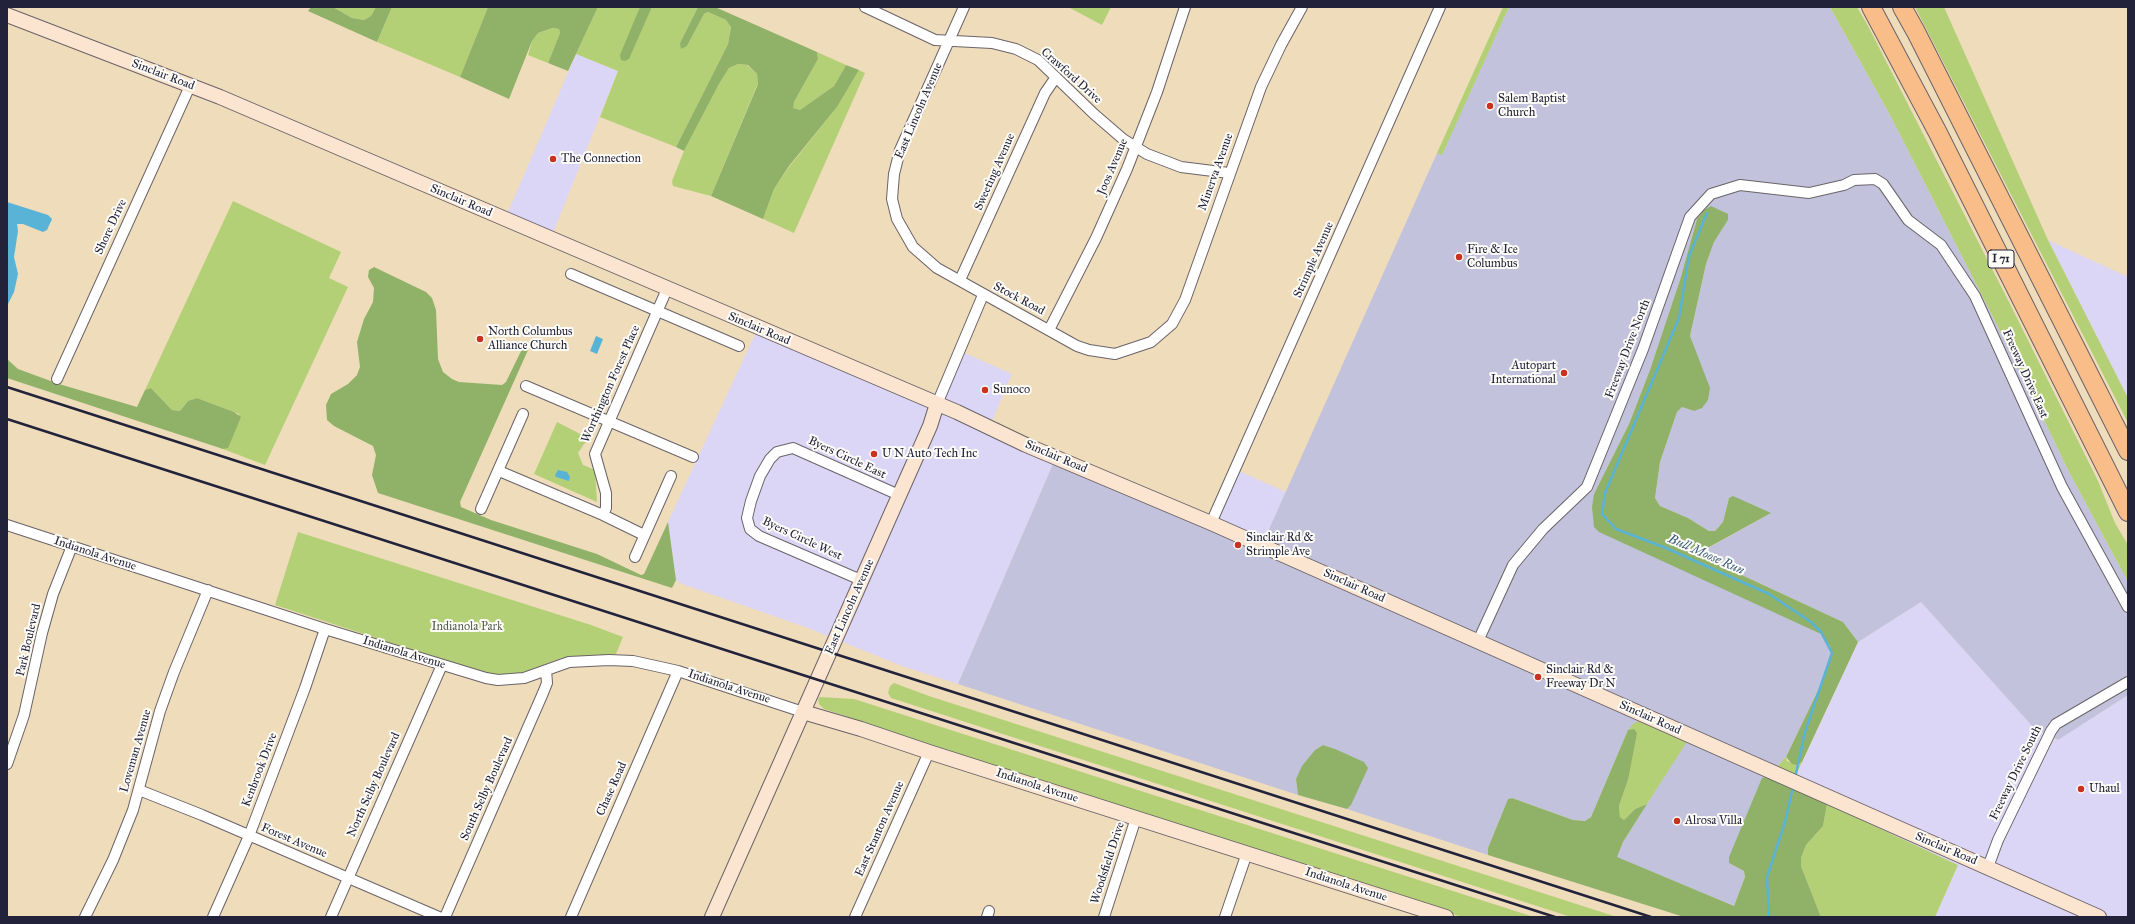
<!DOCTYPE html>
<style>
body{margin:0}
#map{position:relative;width:2135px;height:924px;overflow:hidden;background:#efdcbb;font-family:"IM FELL Great Primer",serif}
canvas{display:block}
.frame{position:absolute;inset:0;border:8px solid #22223b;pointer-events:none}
</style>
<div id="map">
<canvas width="2135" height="924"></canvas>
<div class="frame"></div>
</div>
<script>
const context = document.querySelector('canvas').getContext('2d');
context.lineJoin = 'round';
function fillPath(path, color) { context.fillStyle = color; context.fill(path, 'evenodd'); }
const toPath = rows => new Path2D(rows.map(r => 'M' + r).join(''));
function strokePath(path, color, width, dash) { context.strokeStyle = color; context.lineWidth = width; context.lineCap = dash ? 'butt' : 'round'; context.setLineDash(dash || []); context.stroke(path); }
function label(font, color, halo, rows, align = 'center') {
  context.font = font + ' "IM FELL Great Primer",serif'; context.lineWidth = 4; context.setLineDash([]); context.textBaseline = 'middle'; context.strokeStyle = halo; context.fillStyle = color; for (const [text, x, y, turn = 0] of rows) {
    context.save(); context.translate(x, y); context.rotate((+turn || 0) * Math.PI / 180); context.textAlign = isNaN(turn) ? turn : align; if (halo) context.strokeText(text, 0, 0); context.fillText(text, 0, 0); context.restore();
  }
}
fillPath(toPath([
 [576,54,618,71,551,238,505,219],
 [2048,240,2128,277,2128,398],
 [758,328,934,404,958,350,1012,374,989,428,1056,457,958,684,902,666,808,628,682,584,676,580,668,522],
 [1232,468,1286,492,1262,545,1208,522],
 [1921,602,2033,727,2057,740,2128,695,2128,917,1935,917,1958,865,1791,787,1858,642]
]), '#dcd6f6');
fillPath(toPath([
 [1509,7,1830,7,1890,115,2022,374,2068,470,2128,582,2128,695,2058,740,2033,727,1921,602,1858,642,1843,622,1703,557,1701,552,1771,513,1729,498,1723,522,1715,531,1709,531,1688,518,1660,506,1655,498,1660,462,1677,412,1682,407,1694,411,1692,345,1690,336,1706,264,1714,242,1728,220,1697,219,1680,280,1650,370,1629,424,1594,494,1821,634,1830,646,1831,657,1824,678,1786,757,1768,776,1729,863,1744,871,1745,877,1734,906,1616,857,1623,842,1687,740,1628,730,1591,817,1585,821,1573,820,1512,798,1508,799,1488,848,1488,855,1347,809,1351,805,1335,749,1323,745,1315,750,1296,779,1298,795,958,684,1056,457,1262,545,1437,153,1442,154]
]), '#c2c2dc');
fillPath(toPath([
 [333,7,376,7,371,16,364,20,352,18],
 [392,7,488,7,460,77,377,42],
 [598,7,640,7,625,61,629,58,652,7,698,7,680,43,687,46,704,14,708,12,726,20,731,26,728,44,676,147,600,117,618,71,576,54],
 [1068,7,1111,7,1102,25],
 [1503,7,1509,7,1442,155,1437,153],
 [1830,7,1857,7,1867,24,2010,304,2098,481,2115,523,2128,545,2128,582,2068,470,2022,374,1890,115],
 [1915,7,1944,7,2048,240,2128,398,2128,423],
 [554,28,559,29,560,33,548,63,528,55,532,41,538,33],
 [817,52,846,65,834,86,800,110,792,108,794,102,818,59],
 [738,64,747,65,757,74,758,83,711,196,673,186,672,181,684,151,719,84,729,68],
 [859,70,865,73,794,233,763,219,774,189,789,167,837,107],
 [233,201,341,252,329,278,348,287,265,465,223,449,228,447,239,414,197,398,188,401,180,411,172,410,151,388,145,390],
 [557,422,590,439,584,444,578,453,583,465,595,470,597,502,534,474],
 [298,532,591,625,623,637,616,654,562,658,518,674,495,675,477,671,275,605],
 [894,683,929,696,1617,917,1571,917,891,698,888,693,890,686],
 [820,697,854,699,1534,917,1462,917,900,737,864,722,824,709,819,704,818,699],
 [1640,720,1688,740,1647,804,1635,809,1624,820,1620,817,1619,806,1628,780,1634,729,1628,730,1633,724],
 [1786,757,1787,761,1797,765,1802,762,1795,777,1776,768],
 [1827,804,1958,865,1935,917,1821,917,1801,866,1801,858,1806,845,1823,826]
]), '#b4d077');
fillPath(toPath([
 [311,7,333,7,352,18,364,20,371,16,376,7,392,7,377,42,308,11],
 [488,7,598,7,568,71,548,63,560,33,559,29,553,28,538,33,532,41,509,99,460,77],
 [640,7,652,7,629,59,625,61,621,60,620,55],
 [698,7,715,7,817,52,818,59,794,102,793,108,800,110,834,86,846,65,859,70,837,107,789,166,774,189,763,219,711,196,758,84,757,74,748,65,738,64,729,68,719,84,684,151,676,147,728,44,731,27,726,20,708,12,704,14,687,46,681,49,680,43],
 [1711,206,1728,214,1728,220,1714,242,1706,264,1690,336,1710,388,1708,400,1702,408,1694,411,1682,407,1677,412,1660,462,1655,498,1660,506,1688,518,1709,531,1715,531,1723,522,1729,498,1733,496,1771,513,1702,551,1703,557,1843,622,1858,642,1802,762,1797,765,1792,764,1786,757,1824,678,1831,657,1830,646,1821,634,1599,532,1594,527,1592,507,1594,494,1629,424,1650,370,1680,280,1697,219,1704,210],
 [374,267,426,292,432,298,436,310,438,359,443,372,452,379,459,382,502,385,506,382,523,347,527,347,528,350,460,502,461,507,491,520,597,554,641,575,644,574,668,522,676,580,672,588,378,493,372,475,376,455,373,446,334,426,327,420,326,405,331,394,348,384,357,375,360,367,357,342,364,319,373,302,374,288,368,277,369,270],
 [7,359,18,369,59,384,137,407,145,390,151,388,172,410,180,411,188,401,197,398,234,412,241,417,228,448,223,449,7,378],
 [1634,729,1637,733,1628,780,1619,806,1620,817,1624,820,1635,809,1647,804,1623,842,1617,857,1734,906,1745,877,1744,871,1729,863,1729,857,1762,778,1768,776,1827,804,1823,826,1806,845,1801,858,1801,866,1821,917,1684,917,1488,855,1488,848,1508,799,1512,798,1573,820,1585,821,1591,817,1628,730],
 [1323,745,1335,749,1364,762,1368,768,1351,805,1347,809,1298,795,1296,779,1302,766,1315,750]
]), '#8fb268');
fillPath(toPath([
 [7,202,48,215,52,219,47,230,43,232,23,224,17,224,18,231,14,257,18,274,14,292,7,306],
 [596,336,603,339,597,354,590,351],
 [558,470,567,472,570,477,569,481,556,477,555,475]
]), '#59b3d7');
strokePath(toPath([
 [1707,213,1689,256,1679,318,1605,493,1602,514,1616,529,1666,548,1769,594,1811,622,1821,632,1832,653,1805,732,1795,778],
 [1769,917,1767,877,1785,822,1793,787]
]), '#59b3d7', 2.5);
const minor = toPath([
 [865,7,935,40,992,43,1016,49,1038,60,1094,114,1123,139,1147,154,1181,167,1229,173],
 [964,7,900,150,894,174,892,199,897,219,913,247,937,268,1077,346,1089,350,1115,354,1151,342,1172,324,1185,300,1261,87,1281,45,1302,7],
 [571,274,739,346],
 [960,280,1045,93,1056,77],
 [1049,330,1096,238,1127,169,1157,92,1185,7],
 [57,379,190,86],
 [526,386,693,457],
 [937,404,983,295],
 [499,471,603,515],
 [481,509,523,414],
 [1211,523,1440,7],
 [7,525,325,629,486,678,498,680,524,678,569,662,609,660,633,661,678,671,803,712],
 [644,535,603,515,606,508,606,493,595,454,667,289],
 [635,557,671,476],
 [861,580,759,536,750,529,747,518,751,501,760,476,770,459,777,452,793,448,899,495],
 [1478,641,1513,565,1543,529,1587,487,1643,349,1690,217,1711,194,1740,185,1809,193,1844,185,1854,180,1875,179,1883,184,1908,220,1941,245,1975,296,2062,487,2128,607],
 [7,764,24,715,42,633,53,594,72,546],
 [139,790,202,815,439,917],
 [1988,867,1998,840,2051,731,2056,724,2128,682],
 [85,917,113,860,133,810,160,711,174,672,208,590],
 [213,917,249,836,305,688,325,629],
 [331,917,442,665],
 [445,917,543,693,547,683,546,670],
 [571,917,678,671],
 [855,917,929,752],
 [987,917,989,911],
 [1104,917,1136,818],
 [1225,917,1247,853]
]);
const secondary = toPath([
 [7,15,220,97,957,412,1026,445,1211,523,2099,917],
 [803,712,861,729,929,752,1446,917],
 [712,917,930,426,937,404]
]);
const motorway = toPath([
 [1871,7,1938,133,2128,512],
 [1902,7,1916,32,2128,451]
]);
strokePath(minor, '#6a6368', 12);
strokePath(secondary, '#6a6368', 16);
strokePath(motorway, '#6a6368', 20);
strokePath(minor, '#fff', 10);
strokePath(secondary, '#fce5d0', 14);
strokePath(motorway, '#f8bd89', 18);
strokePath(toPath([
 [7,387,1651,917],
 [7,419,1555,917]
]), '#22223b', 2.5);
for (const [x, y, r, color] of [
 [1490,106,4,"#c8321e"],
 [553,159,4,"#c8321e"],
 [1459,257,4,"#c8321e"],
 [480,339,4,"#c8321e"],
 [1564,373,4,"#c8321e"],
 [985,390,4,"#c8321e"],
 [874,454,4,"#c8321e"],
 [1238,545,4,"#c8321e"],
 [1538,677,4,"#c8321e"],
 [2081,789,4,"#c8321e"],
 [1677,821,4,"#c8321e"]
]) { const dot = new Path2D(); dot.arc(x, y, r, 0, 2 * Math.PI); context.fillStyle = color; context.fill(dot); strokePath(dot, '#fdfcf7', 1.5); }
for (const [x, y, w] of [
 [2001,259,26]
]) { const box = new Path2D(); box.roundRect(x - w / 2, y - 9, w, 18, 3); context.fillStyle = '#fdfcf7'; context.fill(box); strokePath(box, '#22223b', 1); }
label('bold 11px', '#22223b', null, [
 ["I 71",2001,259]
]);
label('12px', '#22223b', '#fdfcf7', [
 ["Sinclair Road",163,75,21],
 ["Crawford Drive",1071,76,42],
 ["East Lincoln Avenue",919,111,-67],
 ["Joos Avenue",1113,167,-67],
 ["Sweeting Avenue",995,172,-66],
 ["Minerva Avenue",1216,172,-70],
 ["Sinclair Road",461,201,23],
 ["Shore Drive",111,227,-65],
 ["Strimple Avenue",1314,260,-66],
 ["Stock Road",1019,299,28],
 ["Sinclair Road",759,329,23],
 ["Freeway Drive North",1628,349,-69],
 ["Freeway Drive East",2025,374,66],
 ["Worthington Forest Place",611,384,-66],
 ["Sinclair Road",1056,457,23],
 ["Byers Circle East",847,458,25],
 ["Byers Circle West",802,539,25],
 ["Indianola Avenue",95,554,18],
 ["Sinclair Road",1354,586,24],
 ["East Lincoln Avenue",850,607,-66],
 ["Park Boulevard",29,640,-77],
 ["Indianola Avenue",404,653,17],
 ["Indianola Avenue",729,687,18],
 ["Sinclair Road",1650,718,24],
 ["Loveman Avenue",136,751,-74],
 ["Kenbrook Drive",260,770,-69],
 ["Freeway Drive South",2016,773,-64],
 ["North Selby Boulevard",374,785,-66],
 ["Indianola Avenue",1037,786,18],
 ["South Selby Boulevard",487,789,-66],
 ["Chase Road",612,789,-66],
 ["East Stanton Avenue",880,829,-66],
 ["Forest Avenue",294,841,23],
 ["Sinclair Road",1946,849,23],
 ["Woodsfield Drive",1108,863,-72],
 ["Indianola Avenue",1346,885,18]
]);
label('12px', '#22223b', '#fdfcf7', [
 ["Salem Baptist",1498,99],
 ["Church",1498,113],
 ["The Connection",561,159],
 ["Fire & Ice",1467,250],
 ["Columbus",1467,264],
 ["North Columbus",488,332],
 ["Alliance Church",488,346],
 ["Autopart",1556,366,"right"],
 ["International",1556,380,"right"],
 ["Sunoco",993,390],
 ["U N Auto Tech Inc",882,454],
 ["Sinclair Rd &",1246,538],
 ["Strimple Ave",1246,552],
 ["Sinclair Rd &",1546,670],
 ["Freeway Dr N",1546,684],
 ["Uhaul",2089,789],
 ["Alrosa Villa",1685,821]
], 'left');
label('12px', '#555f50', '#fdfcf7', [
 ["Indianola Park",467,627]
]);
label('italic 13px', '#385c79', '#fdfcf7', [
 ["Bull Moose Run",1706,555,24]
]);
</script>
